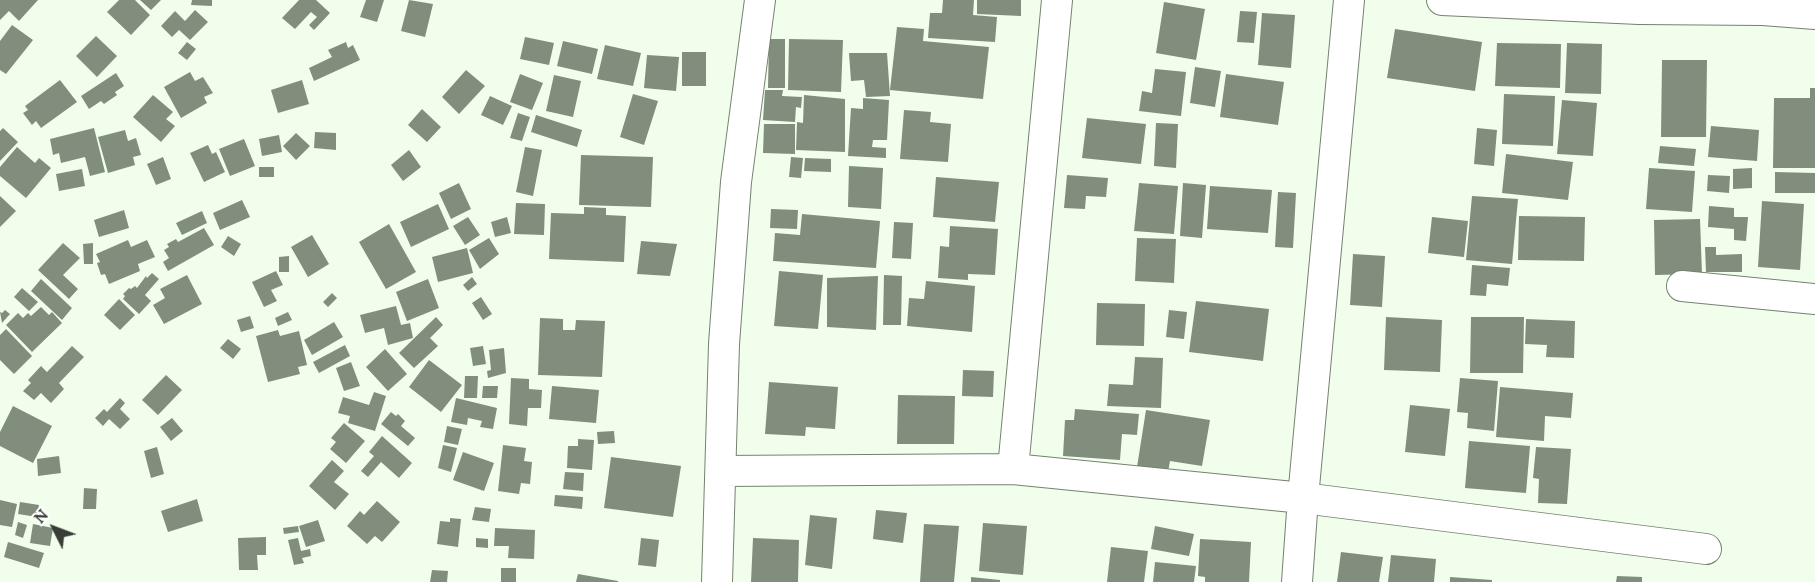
<!DOCTYPE html>
<style>
body{margin:0}
#map{position:relative;width:1815px;height:582px;overflow:hidden;background:#f1feec;font-family:Lora,serif}
canvas{display:block}
.north{position:absolute;left:24px;top:498px;width:60px;height:60px;-webkit-text-stroke:4px #fff;paint-order:stroke;rotate:312deg;font-size:16px;font-weight:700;line-height:24px;text-align:center;color:#383d36}
.north::after{content:'';display:block;margin:auto;width:21px;height:27px;background:#383d36;clip-path:polygon(50% 0,100% 100%,50% 72%,0 100%)}
</style>
<div id="map">
<canvas width="1815" height="582"></canvas>
<div class="north">N</div>
</div>
<script>
const context = document.querySelector('canvas').getContext('2d');
context.lineJoin = 'round';
function fillPath(path, color) { context.fillStyle = color; context.fill(path, 'evenodd'); }
const toPath = rows => new Path2D(rows.map(r => 'M' + r).join(''));
function strokePath(path, color, width, dash) { context.strokeStyle = color; context.lineWidth = width; context.lineCap = dash ? 'butt' : 'round'; context.setLineDash(dash || []); context.stroke(path); }
fillPath(toPath([
 [0,0,38,0,19,21,9,11,0,20],
 [119,0,135,0,150,15,131,35,107,12],
 [140,0,161,0,151,10],
 [192,0,212,0,212,6,191,5],
 [299,0,316,0,330,13,314,30,309,25,317,17,311,12,295,29,282,18],
 [366,0,384,0,377,22,360,17],
 [409,0,433,4,425,37,401,31],
 [943,0,974,0,973,15,997,17,995,42,928,38,930,13,942,13],
 [977,0,1021,0,1021,16,977,14],
 [1164,2,1205,9,1196,60,1156,53],
 [195,10,208,22,190,40,179,30,172,37,161,26,175,11,185,21],
 [1240,11,1257,12,1254,43,1237,42],
 [1262,13,1295,15,1291,68,1258,65],
 [12,25,33,40,6,74,0,70,0,41],
 [897,27,924,29,923,41,989,47,983,99,890,90],
 [1395,29,1482,42,1475,91,1387,78],
 [96,36,117,56,97,77,76,56],
 [525,37,554,43,549,65,520,59],
 [769,39,785,39,785,88,768,88],
 [789,39,843,40,841,92,788,90],
 [563,41,598,49,592,74,557,66],
 [187,42,196,49,187,60,178,53],
 [346,42,348,48,353,45,360,60,314,81,309,68,332,57,328,50],
 [1497,43,1561,44,1560,88,1495,86],
 [1567,43,1602,44,1601,94,1565,93],
 [605,45,641,53,633,86,597,79],
 [682,52,706,52,706,86,682,86],
 [849,53,887,53,890,96,866,97,864,80,851,81],
 [647,55,679,57,676,91,644,88],
 [1662,60,1707,60,1706,137,1661,137],
 [1195,67,1221,71,1215,107,1190,103],
 [1155,69,1186,72,1181,116,1139,111,1142,91,1152,93],
 [466,70,485,86,459,114,442,97],
 [190,72,195,81,203,77,213,93,204,97,207,103,181,118,164,87],
 [116,73,124,86,115,92,117,95,104,104,101,101,89,109,81,96],
 [520,74,543,83,532,110,510,102],
 [1226,74,1284,82,1278,125,1220,117],
 [554,75,581,81,573,117,546,111],
 [60,80,77,102,41,128,36,121,32,125,23,113,28,110,25,106],
 [302,80,309,104,278,113,271,90],
 [1810,88,1815,88,1815,168,1773,168,1774,98,1810,98],
 [765,90,783,90,782,96,802,97,801,108,796,107,795,122,763,120],
 [633,94,658,101,644,145,620,137],
 [1504,94,1555,96,1553,146,1502,144],
 [153,95,173,112,166,119,175,126,161,142,133,117],
 [804,95,845,99,845,152,796,150,797,122,803,123],
 [490,96,512,106,503,125,481,115],
 [863,98,889,100,887,140,873,140,872,147,886,148,886,158,848,156,851,108,863,109],
 [1562,100,1597,103,1593,156,1557,154],
 [422,109,441,127,427,142,408,125],
 [904,110,931,112,930,122,951,124,948,162,900,159],
 [518,113,530,117,522,141,510,138],
 [536,115,582,130,577,147,531,132],
 [1087,118,1146,124,1141,164,1082,158],
 [1156,123,1178,124,1176,168,1154,166],
 [764,124,795,124,795,154,763,153],
 [1711,126,1759,130,1757,161,1708,157],
 [3,128,18,142,0,161,0,131],
 [94,128,105,172,90,176,85,157,61,163,59,153,53,155,50,139],
 [1477,128,1497,130,1494,166,1474,164],
 [125,130,128,141,136,138,141,155,133,157,135,165,108,173,98,137],
 [315,132,336,133,336,150,314,148],
 [296,133,310,146,296,160,283,146],
 [279,135,282,152,262,156,259,139],
 [244,139,255,166,230,176,219,149],
 [208,145,212,154,216,152,225,172,204,182,190,153],
 [1660,146,1696,149,1694,166,1658,163],
 [17,147,35,163,39,158,51,168,26,198,0,176,0,167],
 [525,147,542,150,533,196,516,192],
 [409,150,421,167,403,181,391,165],
 [1506,154,1573,162,1568,200,1502,193],
 [581,155,653,157,651,207,579,205],
 [163,157,171,179,156,185,147,164],
 [791,157,803,158,801,178,789,177],
 [805,158,831,159,831,172,804,171],
 [849,166,883,168,881,209,848,207],
 [259,167,274,167,274,177,259,177],
 [1649,168,1695,171,1692,212,1646,209],
 [1752,168,1752,188,1733,189,1733,169],
 [82,169,85,186,59,191,56,174],
 [1775,172,1815,173,1815,193,1775,193],
 [1067,175,1108,178,1106,197,1086,196,1085,209,1064,208],
 [1708,175,1730,176,1729,193,1707,191],
 [936,177,999,182,995,222,933,217],
 [459,183,471,209,451,219,439,193],
 [1139,183,1178,186,1174,234,1134,231],
 [1183,183,1206,185,1202,238,1180,236],
 [1210,186,1272,190,1268,233,1207,229],
 [1278,192,1296,193,1293,248,1275,247],
 [0,196,16,211,0,227],
 [1472,196,1518,199,1512,264,1466,260],
 [242,200,250,217,220,230,213,213],
 [1762,201,1804,204,1800,270,1758,267],
 [516,203,545,204,544,235,514,234],
 [438,204,449,229,411,247,400,222],
 [1709,206,1734,208,1734,217,1748,217,1746,241,1734,240,1734,229,1708,227],
 [584,207,606,208,606,215,626,216,624,262,549,259,551,213,584,214],
 [771,209,798,210,797,229,770,228],
 [124,210,129,228,99,237,94,220],
 [202,211,207,223,182,235,176,223],
 [802,214,880,221,876,268,773,261,775,233,800,235],
 [1519,216,1585,217,1584,261,1518,260],
 [468,217,480,235,465,245,453,226],
 [507,217,511,233,495,237,491,222],
 [1432,217,1468,221,1464,257,1428,253],
 [1700,219,1702,274,1655,275,1654,220],
 [894,222,913,223,911,259,892,258],
 [389,224,416,272,386,289,359,242],
 [950,226,998,229,995,275,968,274,968,280,938,278,940,246,949,247],
 [204,228,214,245,168,271,163,262,169,258,164,250,169,247,167,244,176,239,178,242],
 [312,235,329,264,308,277,291,247],
 [228,236,241,244,234,256,221,247],
 [489,238,499,254,480,269,469,250],
 [1137,238,1176,239,1174,283,1135,281],
 [128,240,131,247,147,240,155,257,138,264,140,271,109,284,105,274,101,275,97,263,100,262,96,254],
 [641,241,677,244,670,276,637,274],
 [63,243,80,258,63,275,78,289,69,299,38,270],
 [93,243,93,264,84,264,83,244],
 [1705,247,1716,247,1716,255,1742,254,1742,272,1706,272],
 [467,248,473,273,438,282,432,257],
 [1353,254,1385,256,1382,307,1350,305],
 [289,256,289,272,279,272,279,257],
 [1472,265,1510,268,1508,286,1487,284,1486,296,1470,295],
 [276,271,283,285,271,290,277,301,264,307,252,282],
 [779,271,823,275,818,329,774,326],
 [152,273,159,279,145,295,151,301,139,314,123,299,125,296,123,294,129,288,131,289,135,286,137,288,146,276,147,278],
 [187,275,202,304,164,324,153,305,165,298,160,289],
 [884,275,902,276,901,325,883,325],
 [878,276,876,330,827,327,827,278],
 [472,277,477,284,468,291,463,285],
 [41,279,72,308,62,320,31,291],
 [428,279,439,308,407,321,396,292],
 [926,281,975,286,972,332,907,326,909,298,924,299],
 [22,288,38,302,29,311,14,297],
 [332,293,337,298,328,307,323,302],
 [481,297,492,314,483,320,472,303],
 [119,299,135,315,120,330,104,315],
 [1196,301,1269,309,1263,361,1189,352],
 [1097,303,1145,304,1144,346,1096,345],
 [396,306,401,325,410,323,413,338,388,345,384,328,365,333,360,315],
 [41,307,49,315,52,312,62,323,32,352,6,325,18,313,23,318,28,313,31,316],
 [5,310,10,314,2,323,0,312,2,313],
 [1169,310,1187,312,1184,339,1166,337],
 [288,312,292,320,278,326,275,318],
 [250,316,254,328,241,332,237,320],
 [436,317,443,325,430,338,438,346,414,368,399,353],
 [1386,317,1442,320,1440,372,1384,370],
 [1471,317,1524,317,1523,373,1470,373],
 [540,318,563,319,563,330,575,330,576,320,605,321,602,377,538,375],
 [1526,319,1575,321,1574,358,1546,357,1547,345,1525,344],
 [334,322,343,337,312,355,304,340],
 [6,329,32,356,14,374,0,360,0,335],
 [278,330,280,336,299,331,307,365,298,367,300,374,268,382,256,336],
 [228,339,241,349,233,359,220,348],
 [345,345,350,356,319,373,313,362],
 [72,346,84,357,59,383,64,389,51,403,41,393,34,400,23,391,31,383,28,380,41,366,47,372],
 [483,346,486,364,473,366,470,348],
 [504,348,506,373,488,378,487,371,491,370,489,350],
 [385,349,407,374,388,391,366,367],
 [1135,357,1163,358,1161,408,1107,406,1109,384,1133,385],
 [429,360,462,385,441,412,409,387],
 [351,362,360,386,344,391,336,368],
 [963,370,994,371,993,397,962,396],
 [166,375,182,390,158,415,142,400],
 [465,376,478,376,477,398,464,398],
 [511,378,529,379,529,389,542,390,541,408,528,408,527,426,509,424],
 [1460,378,1498,381,1494,431,1467,428,1468,413,1457,412],
 [769,382,838,387,835,429,806,427,805,436,765,434],
 [483,386,498,386,497,398,482,398],
 [552,386,599,390,596,423,549,419],
 [1500,387,1573,393,1571,418,1545,416,1544,441,1496,437],
 [374,392,386,396,375,431,348,423,350,416,338,413,343,397,369,405],
 [898,395,955,396,954,444,897,444],
 [120,398,125,403,120,409,130,419,120,429,109,419,103,426,95,418,104,409,107,412],
 [456,398,497,408,493,429,480,427,482,421,468,418,467,425,451,422],
 [1410,405,1450,409,1445,456,1405,452],
 [13,406,52,426,33,463,0,446,0,432],
 [1075,409,1139,414,1137,435,1122,434,1120,460,1063,456,1065,420,1074,420],
 [1146,410,1210,420,1202,466,1170,461,1168,472,1137,467],
 [391,412,396,416,398,414,405,421,401,426,415,438,408,446,381,424],
 [172,418,183,431,171,441,160,427],
 [344,423,365,441,346,463,330,449,336,442,331,438],
 [447,426,462,429,458,445,444,442],
 [614,431,615,443,598,444,597,432],
 [382,436,412,463,399,478,381,462,368,477,361,471,374,456,369,452],
 [578,439,594,440,592,470,567,468,568,446,578,446],
 [1469,441,1530,446,1526,493,1465,488],
 [443,445,457,448,451,472,438,468],
 [503,445,526,448,524,461,532,462,530,484,521,483,519,494,498,491],
 [157,447,164,474,151,478,144,451],
 [1536,447,1571,449,1567,504,1538,503,1539,479,1533,478],
 [463,452,494,463,484,491,453,480],
 [59,456,61,473,38,476,37,459],
 [611,457,681,466,673,517,604,508],
 [332,460,344,471,334,482,349,494,335,510,309,486],
 [565,472,584,473,583,491,563,489],
 [84,488,97,489,96,509,83,509],
 [555,495,583,497,582,509,554,506],
 [197,499,203,521,168,532,161,511],
 [0,500,17,504,12,527,0,525],
 [377,501,400,522,382,542,375,536,367,544,347,526,360,511,364,515],
 [20,502,39,505,37,517,18,514],
 [475,507,491,509,489,522,472,520],
 [876,510,907,513,903,543,873,539],
 [810,515,837,518,832,569,805,565],
 [450,518,461,519,458,547,437,544,440,521,450,522],
 [318,520,325,541,306,547,299,526],
 [18,522,27,525,23,538,15,535],
 [983,523,1027,526,1023,575,979,571],
 [33,524,53,528,50,546,30,543],
 [924,524,959,526,954,582,920,582],
 [298,526,299,532,284,534,283,528],
 [1155,526,1194,534,1189,556,1151,549],
 [495,528,535,530,534,559,508,558,509,546,494,546],
 [266,537,266,555,257,555,258,570,239,570,238,538],
 [298,538,301,551,310,549,311,556,302,558,304,563,294,565,288,540],
 [476,538,488,539,488,548,476,547],
 [641,538,659,540,656,567,638,565],
 [753,538,799,540,798,582,751,582],
 [1200,539,1251,542,1249,582,1205,582,1205,577,1198,576],
 [8,542,44,553,39,568,4,557],
 [1111,547,1148,551,1144,582,1107,582],
 [1341,552,1383,557,1379,582,1337,582],
 [1391,555,1436,559,1434,582,1388,582],
 [1155,562,1196,566,1194,582,1153,582],
 [501,568,516,568,516,582,501,582],
 [432,570,448,571,447,582,430,582],
 [578,574,618,581,618,582,576,582],
 [1617,576,1642,577,1642,582,1616,582],
 [971,577,1000,580,1000,582,971,582],
 [1450,577,1492,580,1492,582,1450,582]
]), '#818e7d');
const street = toPath([
 [1442,0,1639,9,1763,10,1815,14],
 [1682,286,1815,299],
 [1013,469,1057,0],
 [721,471,1013,469,1303,498,1706,549],
 [717,582,724,344,736,182,760,0],
 [1297,582,1303,498,1349,0]
]);
strokePath(street, '#758171', 32);
strokePath(street, '#fff', 30);
</script>
